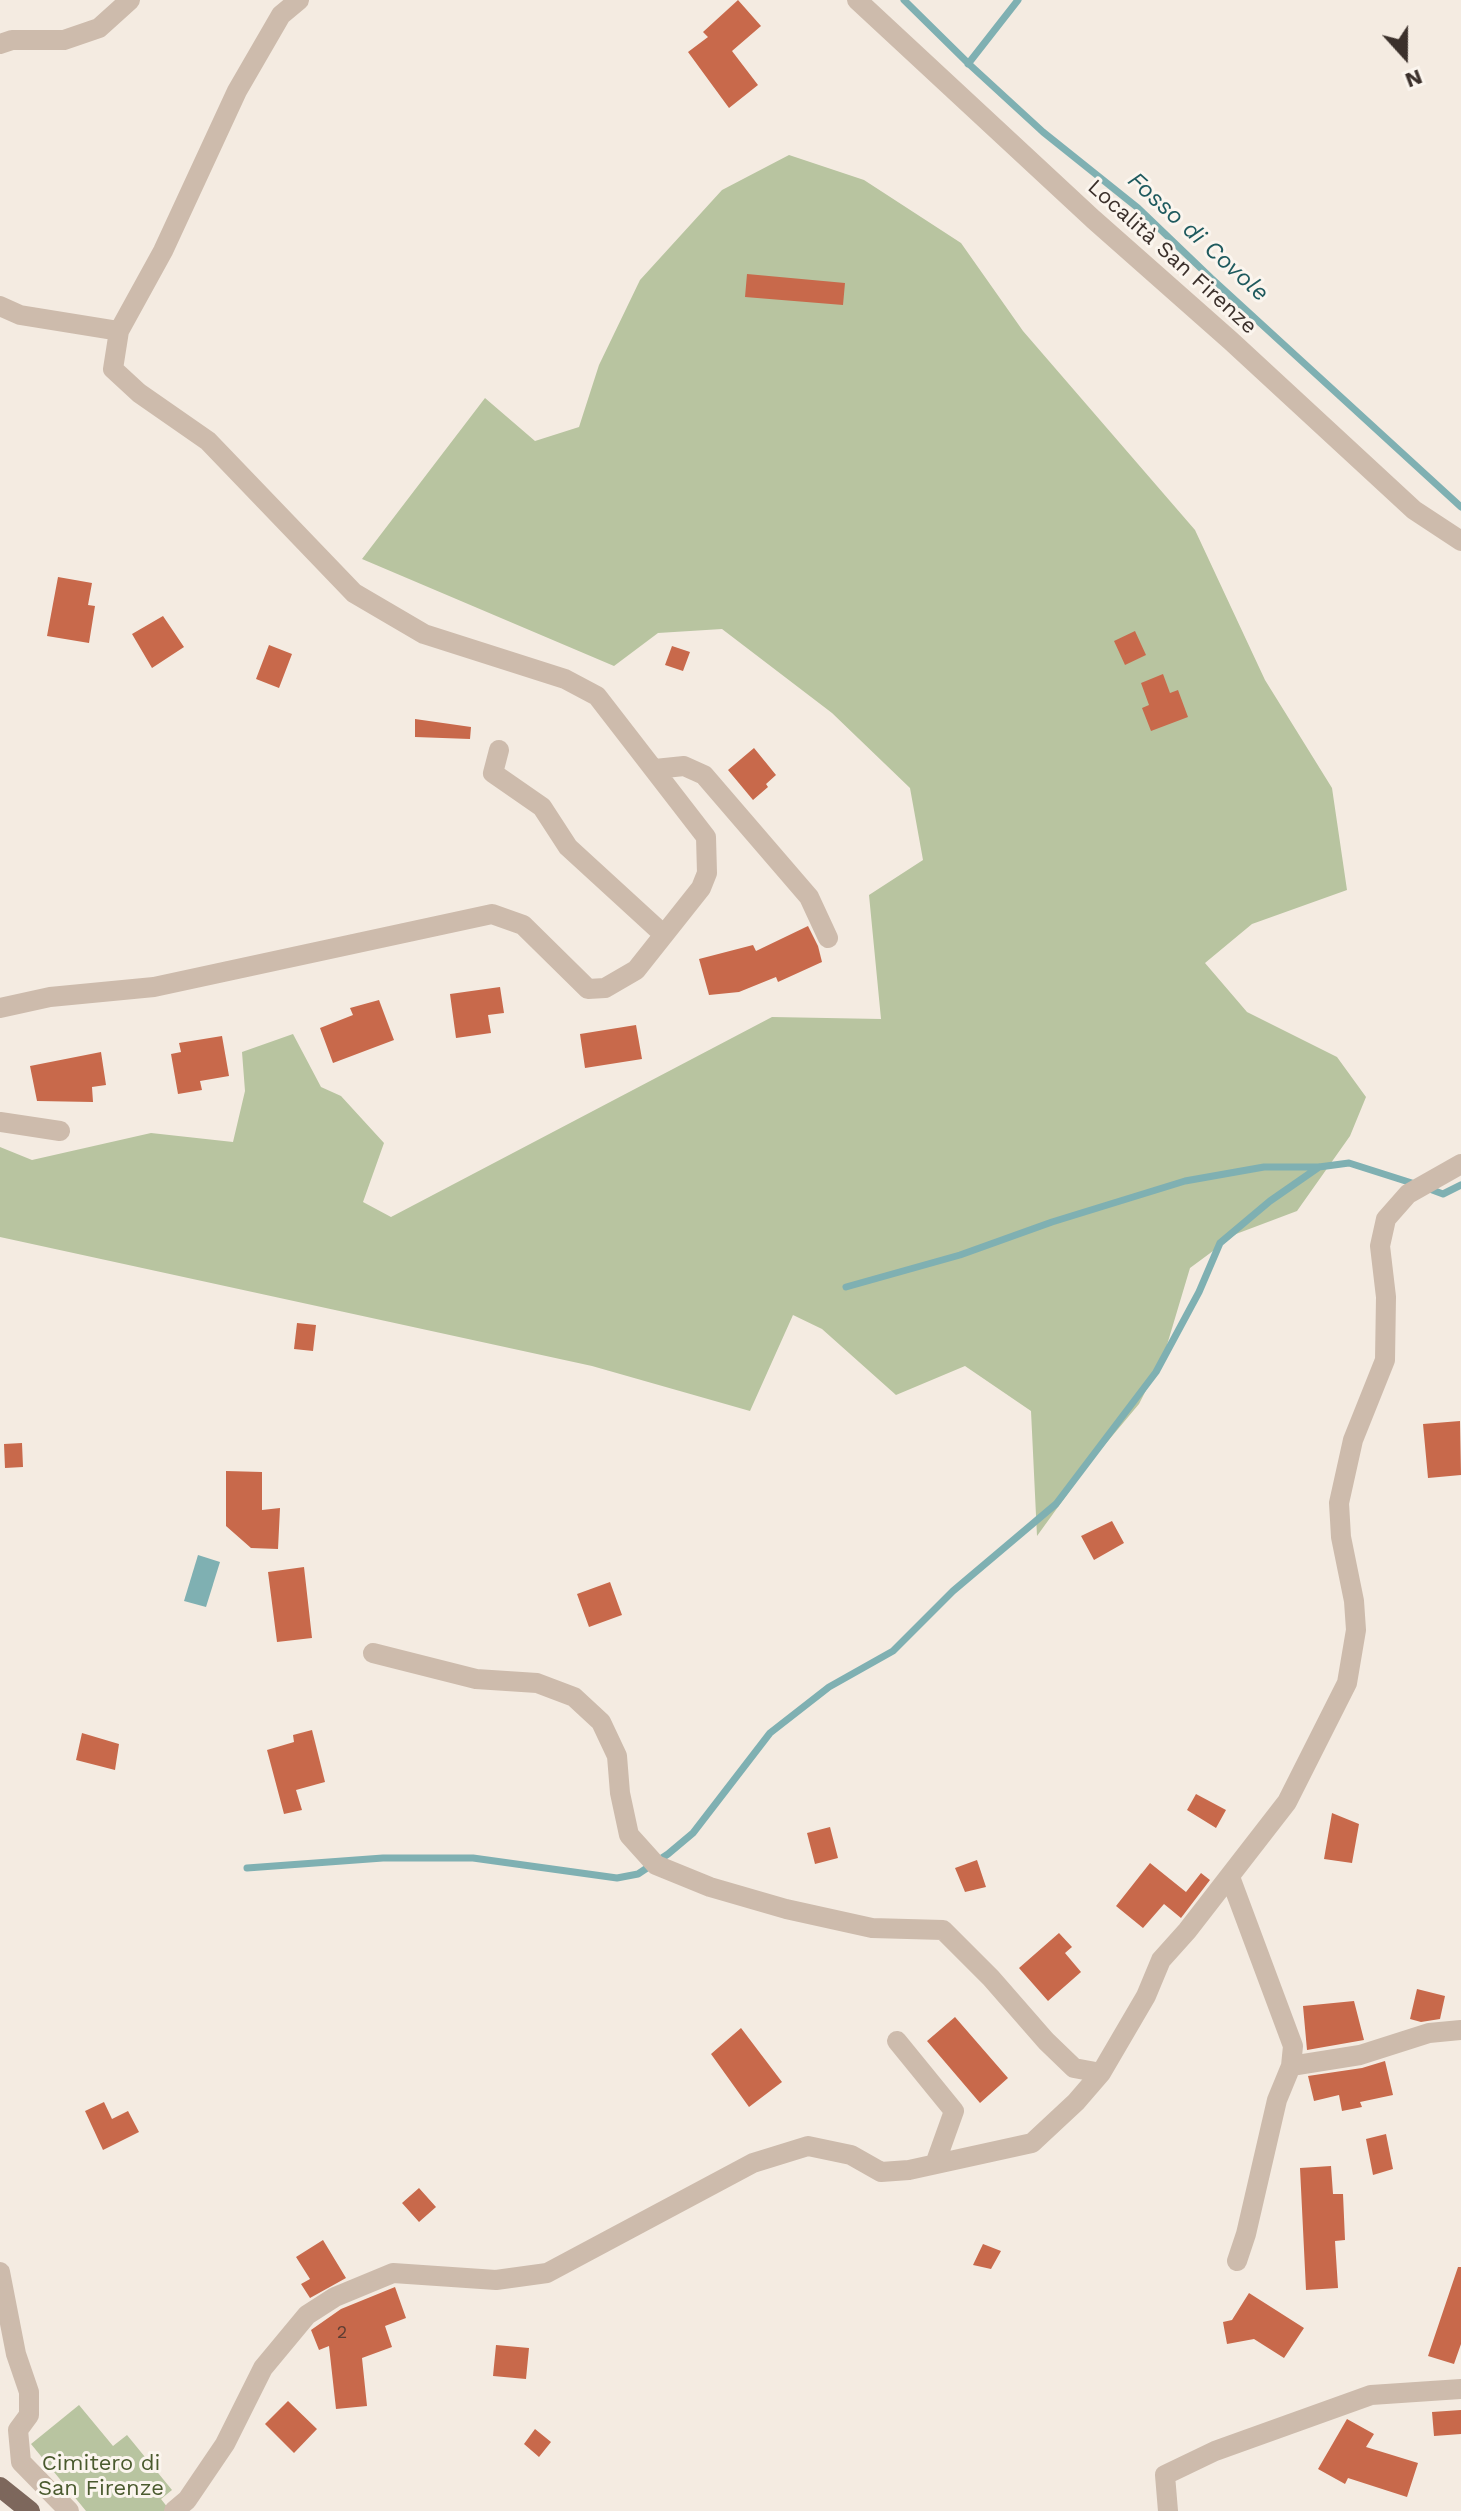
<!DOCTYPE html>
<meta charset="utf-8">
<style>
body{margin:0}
#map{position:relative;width:1461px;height:2511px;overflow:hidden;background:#f4ebe1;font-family:"Work Sans",sans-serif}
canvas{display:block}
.north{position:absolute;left:1365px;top:16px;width:80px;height:80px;-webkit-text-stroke:6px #fbf5ee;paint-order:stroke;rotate:159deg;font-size:22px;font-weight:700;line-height:32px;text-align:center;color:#3b302b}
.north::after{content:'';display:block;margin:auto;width:28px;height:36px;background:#3b302b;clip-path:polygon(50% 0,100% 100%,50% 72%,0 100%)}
</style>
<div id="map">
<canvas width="1461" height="2511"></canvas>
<div class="north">N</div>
</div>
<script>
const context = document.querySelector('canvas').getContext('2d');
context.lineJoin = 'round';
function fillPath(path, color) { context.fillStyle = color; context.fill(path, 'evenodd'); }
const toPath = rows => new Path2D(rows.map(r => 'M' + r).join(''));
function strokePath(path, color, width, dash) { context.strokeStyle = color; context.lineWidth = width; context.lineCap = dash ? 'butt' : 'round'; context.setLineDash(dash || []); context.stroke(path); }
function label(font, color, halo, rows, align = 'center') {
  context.font = font + ' "Work Sans",sans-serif'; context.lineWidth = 6; context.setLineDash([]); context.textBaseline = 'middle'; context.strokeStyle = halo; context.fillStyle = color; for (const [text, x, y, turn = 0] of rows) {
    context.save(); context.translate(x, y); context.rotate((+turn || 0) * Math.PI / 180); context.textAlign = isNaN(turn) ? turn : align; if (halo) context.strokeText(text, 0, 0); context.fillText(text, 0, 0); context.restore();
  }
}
fillPath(toPath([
 [789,155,864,180,961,243,1023,331,1195,530,1265,680,1332,788,1347,890,1252,924,1205,963,1247,1012,1337,1057,1366,1097,1350,1136,1297,1211,1236,1234,1190,1268,1164,1355,1139,1404,1092,1460,1037,1536,1031,1411,965,1366,896,1395,822,1329,793,1315,750,1411,592,1366,0,1237,0,1147,32,1160,151,1133,233,1142,245,1091,242,1052,293,1034,321,1087,341,1096,384,1143,363,1202,391,1217,772,1017,881,1019,869,895,923,860,910,788,832,713,722,629,658,633,614,666,362,559,485,398,535,441,579,427,599,365,640,280,722,190],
 [79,2405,113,2446,127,2435,172,2490,161,2499,168,2508,164,2511,86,2511,31,2444]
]), '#b8c4a0');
fillPath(toPath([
 [198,1555,220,1562,206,1607,184,1601]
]), '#7fb0b2');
strokePath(toPath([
 [904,0,970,65,1043,132,1138,208,1211,278,1461,507],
 [968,64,1018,0],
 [1427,1188,1443,1194,1461,1185],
 [846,1287,960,1255,1052,1222,1185,1181,1264,1167,1319,1167,1349,1163,1415,1184],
 [247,1868,383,1858,473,1858,617,1878,638,1874,668,1854,693,1833,770,1733,829,1687,893,1651,953,1591,1056,1504,1156,1372,1199,1292,1220,1243,1270,1201,1319,1167]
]), '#7fb0b2', 7);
fillPath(toPath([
 [738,0,761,26,732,51,758,85,729,108,688,52,708,37,703,32],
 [747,274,845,283,843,305,745,297],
 [58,577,92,583,88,605,95,606,89,643,47,636],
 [163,616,184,647,152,668,132,634],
 [1135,631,1146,655,1125,665,1114,641],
 [269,645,292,654,279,688,256,679],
 [672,646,690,652,683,671,665,665],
 [1163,674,1170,693,1178,690,1188,717,1151,731,1142,708,1149,705,1141,683],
 [415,719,471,727,470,739,415,737],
 [754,748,776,775,766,784,768,787,753,800,728,770],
 [808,926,818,946,822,962,778,982,776,977,739,992,709,995,699,959,753,945,756,951],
 [500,987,504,1013,488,1015,491,1033,456,1038,450,994],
 [379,1000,394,1040,333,1063,320,1028,353,1015,350,1008],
 [636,1025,642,1059,585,1068,580,1034],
 [222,1036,229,1076,200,1081,202,1090,178,1094,171,1054,181,1052,179,1043],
 [101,1052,106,1085,92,1087,93,1102,37,1101,30,1066],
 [297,1323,316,1325,313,1351,294,1349],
 [1460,1421,1461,1475,1428,1478,1423,1424],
 [22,1443,23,1467,5,1468,4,1444],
 [226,1471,262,1472,262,1510,280,1508,278,1549,251,1548,226,1526],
 [1112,1521,1124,1543,1094,1560,1081,1536],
 [304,1567,312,1638,277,1642,268,1572],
 [610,1582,622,1615,589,1627,577,1594],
 [312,1730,325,1782,296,1790,302,1810,284,1814,267,1750,294,1742,293,1735],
 [82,1733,119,1744,115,1770,76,1760],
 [1196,1794,1226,1810,1216,1828,1187,1810],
 [1332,1813,1359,1824,1352,1863,1324,1859],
 [830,1827,838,1858,815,1864,807,1833],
 [977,1860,986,1887,965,1892,955,1868],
 [1150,1863,1186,1892,1201,1873,1210,1880,1181,1918,1164,1904,1143,1928,1116,1906],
 [1059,1933,1072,1947,1065,1953,1081,1972,1048,2001,1019,1968],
 [1417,1989,1445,1996,1440,2019,1421,2022,1410,2019],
 [1354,2001,1364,2040,1307,2050,1303,2006],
 [955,2017,1008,2078,980,2103,927,2041],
 [741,2028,782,2082,749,2107,711,2054],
 [1385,2061,1393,2095,1360,2102,1362,2107,1342,2111,1339,2095,1314,2101,1308,2076,1362,2068],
 [104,2102,112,2119,128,2111,139,2132,103,2150,85,2111],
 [1386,2134,1393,2169,1373,2175,1366,2139],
 [1331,2166,1333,2194,1343,2194,1345,2240,1335,2241,1338,2288,1306,2290,1300,2168],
 [419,2188,436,2207,419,2222,402,2203],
 [323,2240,346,2278,310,2298,301,2284,310,2279,296,2257],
 [983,2244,1001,2251,991,2269,973,2265],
 [1458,2267,1461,2267,1461,2344,1454,2364,1428,2356],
 [395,2287,406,2318,385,2326,392,2347,362,2358,367,2406,336,2409,329,2346,319,2350,311,2330,341,2309],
 [1249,2293,1304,2328,1284,2358,1254,2339,1227,2344,1223,2322,1232,2320],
 [496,2345,529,2348,526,2379,493,2376],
 [288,2401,317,2429,294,2453,265,2424],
 [1461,2410,1461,2434,1434,2436,1432,2412],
 [1347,2419,1374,2434,1366,2447,1418,2463,1407,2497,1348,2478,1345,2484,1318,2469],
 [535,2429,551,2442,539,2457,524,2444]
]), '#c8694b');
strokePath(toPath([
 [857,0,1093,219,1231,341,1414,510,1461,541],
 [0,44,12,40,64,40,99,28,130,0],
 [0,306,20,315,119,331],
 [499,750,493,773,542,807,568,847,663,934],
 [655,769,684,766,704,775,809,897,828,938],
 [0,1008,50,997,154,987,492,914,523,925,588,989,605,988,636,970,701,888,707,873,706,837,597,696,565,679,424,634,354,593,208,441,139,393,113,369,119,331,163,251,237,91,281,15,299,0],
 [0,1122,60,1131],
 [373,1653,476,1679,537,1683,574,1697,601,1722,617,1756,620,1793,629,1835,656,1865,710,1887,786,1909,872,1928,943,1930,991,1978,1046,2041,1074,2068,1101,2073],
 [1230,1877,1293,2046,1291,2066,1277,2100,1246,2234,1237,2261],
 [897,2041,954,2111,935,2164],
 [1291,2066,1360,2055,1429,2033,1461,2030],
 [0,2272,16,2354,29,2392,29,2415,18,2430,21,2462,69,2511],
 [174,2511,187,2500,225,2444,263,2368,307,2315,335,2297,393,2273,496,2280,547,2273,753,2163,808,2146,851,2155,881,2172,909,2170,1032,2143,1076,2102,1101,2073,1146,1996,1161,1960,1187,1931,1287,1802,1347,1683,1356,1630,1354,1601,1341,1537,1339,1503,1353,1440,1385,1360,1386,1297,1380,1246,1386,1219,1408,1194,1461,1164],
 [1168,2511,1165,2475,1215,2451,1371,2395,1461,2389]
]), '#cdbbac', 20);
strokePath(toPath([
 [0,2487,30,2511]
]), '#7d675c', 20);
label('18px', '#5e3e33', null, [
 ["2",342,2333]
]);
label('22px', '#3b302b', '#fbf5ee', [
 ["Località San Firenze",1172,257,42]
]);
label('22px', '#4a5a2e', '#fbf5ee', [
 ["Cimitero di",101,2464],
 ["San Firenze",101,2489]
]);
label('italic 24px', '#1f5a5e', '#fbf5ee', [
 ["Fosso di Covole",1198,237,42]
]);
</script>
